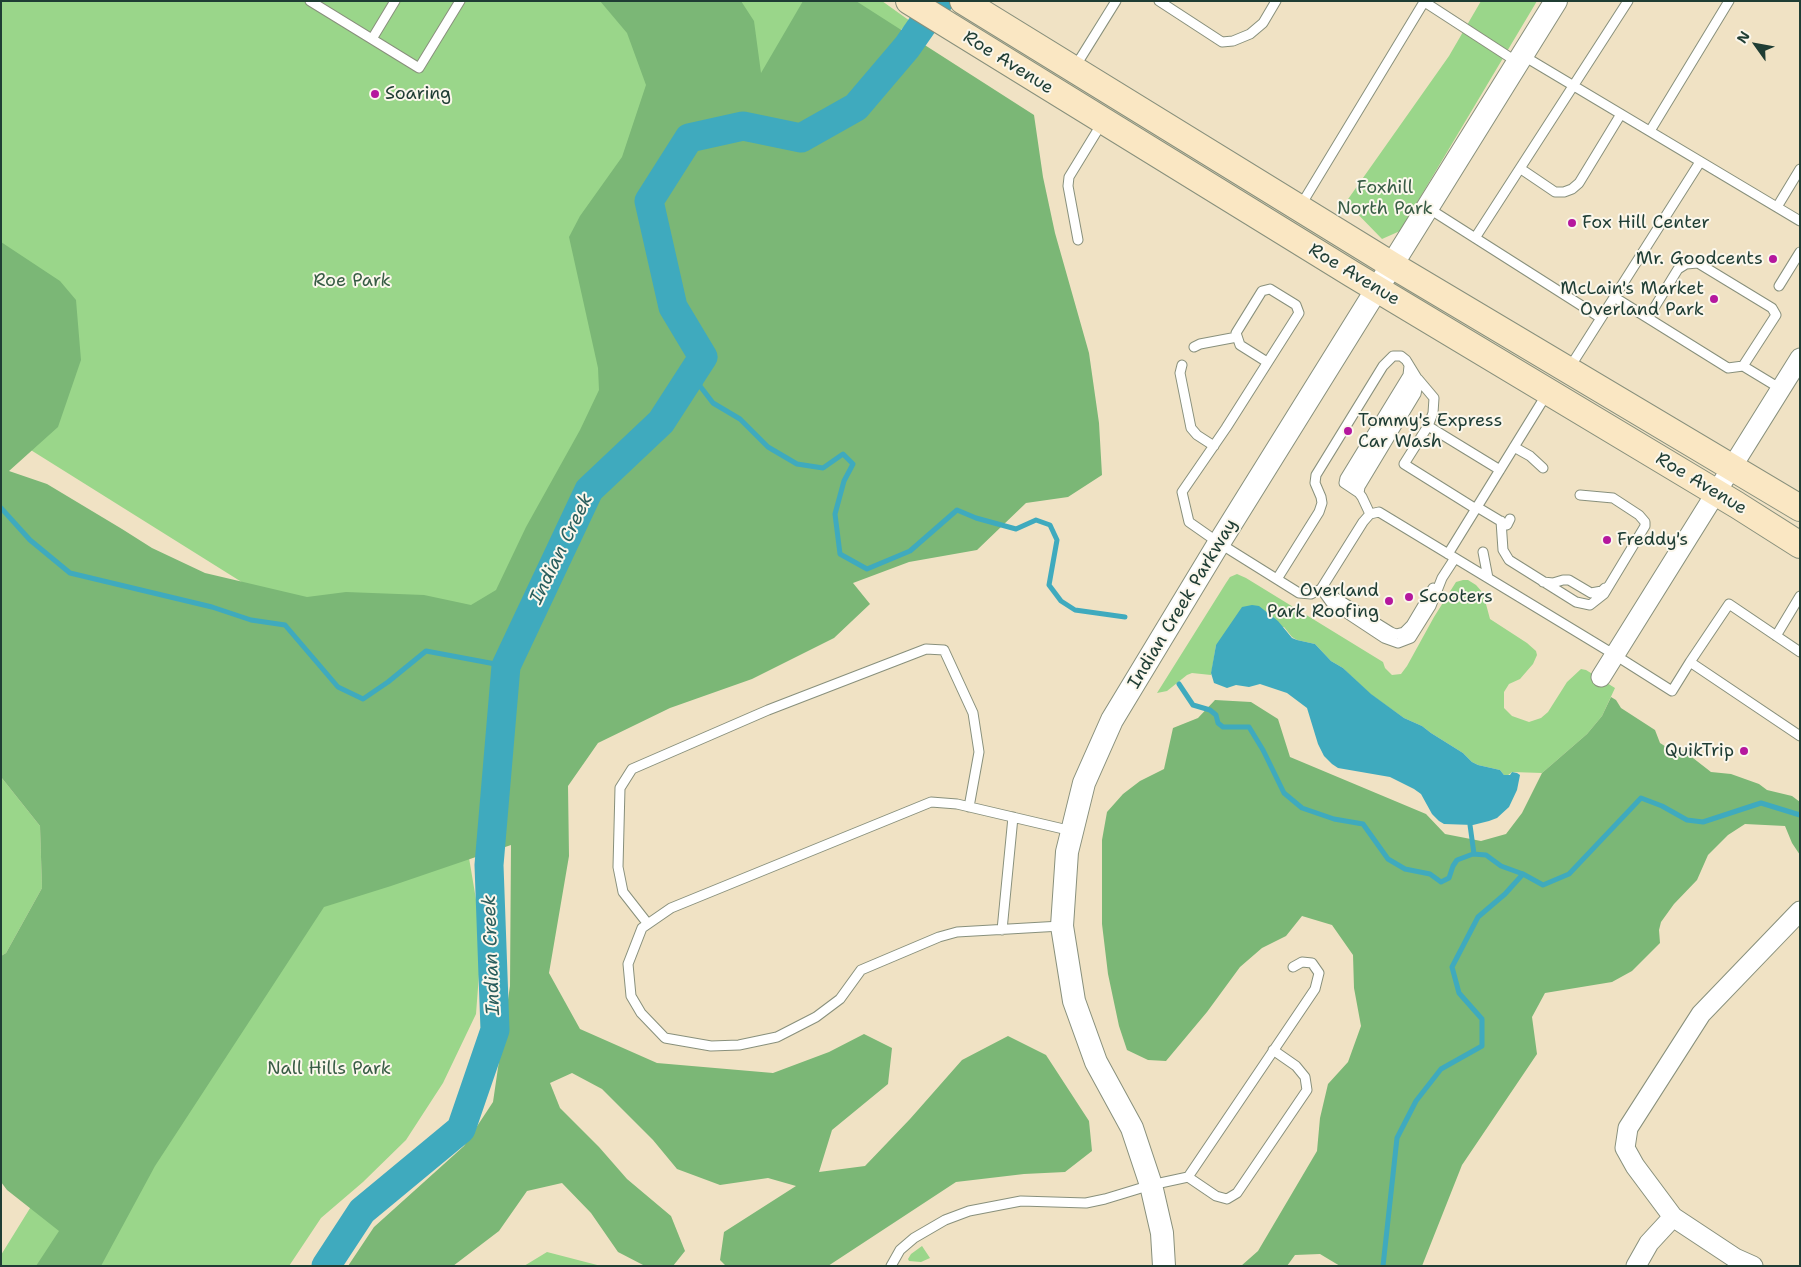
<!DOCTYPE html>
<style>
body{margin:0}
#map{position:relative;width:1801px;height:1267px;overflow:hidden;background:#f0e2c4;font-family:"Shantell Sans",sans-serif}
canvas{display:block}
.frame{position:absolute;inset:0;border:2px solid #1f3d34;pointer-events:none}
.north{position:absolute;left:1731px;top:20px;width:50px;height:50px;-webkit-text-stroke:4px #fbf7ec;paint-order:stroke;rotate:302deg;font-size:14px;font-weight:700;line-height:20px;text-align:center;color:#1f3d34}
.north::after{content:'';display:block;margin:auto;width:18px;height:22px;background:#1f3d34;clip-path:polygon(50% 0,100% 100%,50% 72%,0 100%)}
</style>
<div id="map">
<canvas width="1801" height="1267"></canvas>
<div class="frame"></div>
<div class="north">N</div>
</div>
<script>
const context = document.querySelector('canvas').getContext('2d');
context.lineJoin = 'round';
function fillPath(path, color) { context.fillStyle = color; context.fill(path, 'evenodd'); }
const toPath = rows => new Path2D(rows.map(r => 'M' + r).join(''));
function strokePath(path, color, width, dash) { context.strokeStyle = color; context.lineWidth = width; context.lineCap = dash ? 'butt' : 'round'; context.setLineDash(dash || []); context.stroke(path); }
function label(font, color, halo, rows, align = 'center') {
  context.font = font + ' "Shantell Sans",sans-serif'; context.lineWidth = 4; context.setLineDash([]); context.textBaseline = 'middle'; context.strokeStyle = halo; context.fillStyle = color; for (const [text, x, y, turn = 0] of rows) {
    context.save(); context.translate(x, y); context.rotate((+turn || 0) * Math.PI / 180); context.textAlign = isNaN(turn) ? turn : align; if (halo) context.strokeText(text, 0, 0); context.fillText(text, 0, 0); context.restore();
  }
}
fillPath(toPath([
 [1,1,882,1,910,21,846,82,652,321,463,711,387,673,2,432],
 [1481,1,1537,1,1400,231,1382,239,1346,202,1449,56],
 [1237,574,1246,578,1383,662,1385,668,1392,675,1401,674,1407,666,1434,617,1456,582,1463,580,1468,580,1476,585,1483,593,1490,619,1527,643,1536,651,1537,655,1533,664,1520,679,1509,684,1504,692,1504,708,1512,716,1529,722,1541,718,1548,712,1567,682,1581,669,1586,670,1615,688,1602,716,1587,734,1542,773,1512,772,1507,776,1504,775,1500,770,1478,765,1472,762,1463,753,1431,733,1422,726,1404,718,1370,694,1343,668,1331,661,1315,644,1297,640,1292,637,1284,627,1216,645,1211,675,1192,673,1187,675,1167,691,1157,693,1226,583,1230,577],
 [1,777,40,826,42,888,6,953,1,956],
 [467,846,482,935,476,1014,443,1083,406,1140,363,1182,321,1218,289,1266,1,1266,1,1255,53,1171,320,893],
 [922,1246,930,1258,921,1262,909,1261,908,1259,911,1254],
 [547,1252,601,1266,524,1266]
]), '#9ad68a');
fillPath(toPath([
 [600,1,741,1,754,21,761,73,803,1,856,1,1034,115,1043,177,1055,233,1089,353,1099,423,1102,475,1068,497,1026,503,977,550,909,562,853,583,870,604,834,638,752,679,670,708,598,743,568,786,569,856,549,973,580,1029,657,1063,773,1073,829,1052,864,1034,892,1048,888,1084,832,1130,819,1172,865,1166,910,1119,962,1060,1008,1036,1046,1055,1089,1121,1092,1151,1065,1172,1024,1174,956,1182,828,1266,726,1266,720,1260,724,1232,796,1186,768,1178,720,1185,677,1169,653,1140,602,1089,572,1073,550,1083,560,1108,599,1147,627,1179,671,1216,685,1251,673,1266,645,1266,618,1252,591,1213,562,1183,527,1191,499,1231,453,1266,348,1266,374,1227,464,1146,493,1102,510,986,511,845,391,886,324,907,155,1166,101,1266,36,1266,59,1231,7,1190,1,1182,1,956,6,953,42,888,40,826,1,777,1,242,60,281,76,300,81,360,58,427,9,471,47,484,122,529,152,548,205,573,307,597,346,592,424,595,471,605,496,590,526,527,580,430,599,390,598,368,569,237,580,216,622,157,646,85,627,33],
 [1611,697,1616,700,1621,708,1655,730,1660,743,1671,750,1684,751,1711,772,1731,774,1759,784,1767,790,1792,796,1800,802,1800,855,1792,843,1785,826,1745,824,1728,835,1708,855,1697,880,1674,904,1661,922,1659,930,1660,943,1632,971,1612,982,1545,993,1532,1017,1537,1054,1462,1165,1422,1266,1340,1266,1320,1254,1295,1255,1287,1266,1241,1266,1258,1251,1317,1151,1320,1118,1328,1084,1348,1062,1361,1026,1354,988,1353,955,1332,925,1302,916,1286,936,1262,948,1240,967,1207,1012,1166,1061,1148,1060,1127,1050,1119,1026,1108,974,1102,924,1102,840,1107,812,1123,794,1140,781,1164,769,1173,728,1198,718,1215,700,1251,702,1278,719,1290,757,1426,814,1445,834,1481,841,1506,834,1522,813,1542,773,1587,734,1602,716]
]), '#7bb776');
fillPath(toPath([
 [1252,605,1259,606,1278,621,1292,638,1297,640,1315,644,1331,661,1343,668,1371,694,1404,718,1422,726,1431,733,1463,753,1472,762,1478,765,1500,770,1504,775,1510,775,1512,772,1517,773,1520,775,1517,790,1509,807,1497,818,1489,821,1473,825,1444,824,1439,821,1432,814,1421,794,1414,789,1390,777,1338,768,1332,764,1324,756,1318,744,1307,708,1287,693,1260,684,1249,687,1236,685,1227,688,1214,683,1211,673,1216,645,1242,607]
]), '#3faabe');
strokePath(toPath([
 [700,362,700,386,713,403,740,419,768,447,797,464,823,468,843,454,853,464,844,481,835,514,840,554,867,569,910,551,957,510,976,518,1016,529,1036,520,1050,525,1057,540,1049,585,1061,601,1075,610,1125,617],
 [1,508,30,540,70,573,212,607,251,620,285,625,338,687,363,699,388,682,426,651,506,666],
 [1179,684,1193,705,1210,710,1216,715,1218,723,1223,727,1249,727,1263,750,1284,793,1302,808,1334,819,1363,824,1388,859,1405,869,1430,874,1441,882,1449,878,1453,866,1457,860,1473,854,1486,855,1501,866,1523,874,1543,885,1569,874,1641,798,1662,806,1687,820,1703,822,1761,803,1800,815],
 [1470,825,1474,854],
 [1383,1266,1397,1138,1416,1101,1441,1069,1482,1046,1482,1019,1459,993,1452,967,1478,917,1505,894,1523,874]
]), '#3faabe', 5);
strokePath(toPath([
 [326,1266,362,1211,461,1129,495,1030,489,865,506,666,589,490,661,422,703,357,673,307,649,201,689,138,743,126,801,138,856,107,907,47,939,1]
]), '#3faabe', 29);
const service = toPath([
 [310,1,419,68,460,1],
 [1159,1,1222,42,1233,41,1250,34,1263,23,1276,1],
 [1423,1,1517,62],
 [372,39,395,1],
 [1522,55,1800,221],
 [1075,67,1116,1],
 [1650,131,1729,1],
 [1521,169,1555,192,1564,192,1572,189,1579,183,1621,114],
 [1301,205,1424,2],
 [1777,207,1800,169],
 [1428,208,1601,318],
 [1475,238,1628,1],
 [1078,240,1068,186,1069,177,1102,123],
 [1779,286,1800,252],
 [1614,297,1728,368,1743,366,1781,389],
 [1648,318,1678,269,1686,264,1698,263,1772,308,1776,315,1743,366],
 [1194,347,1200,344,1237,337],
 [1267,362,1240,345,1236,333,1262,291,1270,289,1296,305,1299,313,1226,428,1182,492,1189,522,1219,543,1299,593,1311,594,1321,589,1363,522,1370,514,1379,512,1615,655,1672,691,1690,662],
 [1182,365,1180,373,1191,428,1197,435,1214,446],
 [1570,367,1700,162],
 [1418,379,1434,398,1433,413,1428,426],
 [1514,447,1530,456,1543,468],
 [1352,488,1352,483,1413,383,1414,376],
 [1477,507,1507,525,1510,519],
 [1476,509,1404,464,1428,426,1500,470],
 [1370,514,1362,497,1359,493,1344,483,1345,478,1408,375,1409,366],
 [1501,521,1503,550,1509,560,1576,602,1590,605,1604,594,1645,526,1645,522,1639,515,1613,498,1580,495],
 [1483,552,1488,578],
 [1448,554,1548,392],
 [1277,579,1319,512,1322,503,1321,497,1315,483,1316,475,1383,366,1393,356,1401,356,1406,360,1417,378,1418,384,1416,394,1360,487,1359,493],
 [1543,582,1553,583,1563,580,1569,580,1591,593,1602,591,1605,588],
 [1321,589,1331,603,1384,638,1398,643,1411,638,1431,606,1442,578,1455,558],
 [1325,591,1391,632,1396,634,1404,632,1411,625,1433,588],
 [1776,636,1800,596],
 [1800,652,1729,604,1690,662,1800,736],
 [648,924,623,892,618,867,620,788,632,769,768,710,926,649,944,650,973,713,979,752,969,807],
 [1061,926,957,932,939,937,861,970,840,999,816,1017,777,1037,739,1045,711,1046,665,1038,641,1013,631,996,628,964,642,928,671,908,931,802,957,804,1072,831],
 [1002,930,1013,817],
 [1188,1177,1216,1196,1227,1199,1237,1193,1307,1090,1305,1077,1296,1066,1273,1050],
 [891,1266,900,1250,914,1238,945,1220,969,1211,1021,1201,1086,1203,1105,1199,1151,1185,1188,1177,1315,989,1319,973,1312,963,1302,962,1293,967]
]);
const minor = toPath([
 [1601,677,1800,358],
 [1636,1266,1649,1243,1673,1217],
 [1753,1266,1735,1258,1673,1217,1635,1166,1625,1148,1628,1128,1701,1014,1800,911]
]);
const tertiary = toPath([
 [1164,1266,1162,1233,1151,1185,1132,1128,1096,1062,1074,1001,1062,926,1067,852,1084,783,1112,720,1219,543,1556,1]
]);
const secondary = toPath([
 [909,1,1352,274,1737,505,1800,545],
 [963,1,1392,265,1800,508]
]);
strokePath(service, '#88907c', 11);
strokePath(minor, '#88907c', 21);
strokePath(tertiary, '#88907c', 24);
strokePath(secondary, '#88907c', 28);
strokePath(service, '#fff', 9);
strokePath(minor, '#fff', 19);
strokePath(tertiary, '#fff', 22);
strokePath(secondary, '#fae7c3', 26);
for (const [x, y, r, color] of [
 [375,94,5,"#b5179e"],
 [1572,223,5,"#b5179e"],
 [1773,259,5,"#b5179e"],
 [1714,299,5,"#b5179e"],
 [1348,431,5,"#b5179e"],
 [1607,540,5,"#b5179e"],
 [1409,597,5,"#b5179e"],
 [1389,601,5,"#b5179e"],
 [1744,751,5,"#b5179e"]
]) { const dot = new Path2D(); dot.arc(x, y, r, 0, 2 * Math.PI); context.fillStyle = color; context.fill(dot); strokePath(dot, '#fbf7ec', 2); }
label('18px', '#1f3d34', '#fbf7ec', [
 ["Roe Avenue",1008,63,32],
 ["Roe Avenue",1354,275,31],
 ["Roe Avenue",1701,484,31],
 ["Indian Creek Parkway",1183,604,-59]
]);
label('18px', '#1f3d34', '#fbf7ec', [
 ["Soaring",385,94],
 ["Fox Hill Center",1582,223],
 ["Mr. Goodcents",1763,259,"right"],
 ["McLain's Market",1704,289,"right"],
 ["Overland Park",1704,310,"right"],
 ["Tommy's Express",1358,421],
 ["Car Wash",1358,442],
 ["Freddy's",1617,540],
 ["Overland",1379,591,"right"],
 ["Park Roofing",1379,612,"right"],
 ["Scooters",1419,597],
 ["QuikTrip",1734,751,"right"]
], 'left');
label('18px', '#385c45', '#fbf7ec', [
 ["Foxhill",1385,188],
 ["North Park",1385,209],
 ["Roe Park",352,281],
 ["Nall Hills Park",329,1069]
]);
label('italic 19px', '#295e5d', '#fbf7ec', [
 ["Indian Creek",562,549,-64],
 ["Indian Creek",492,955,-92]
]);
</script>
